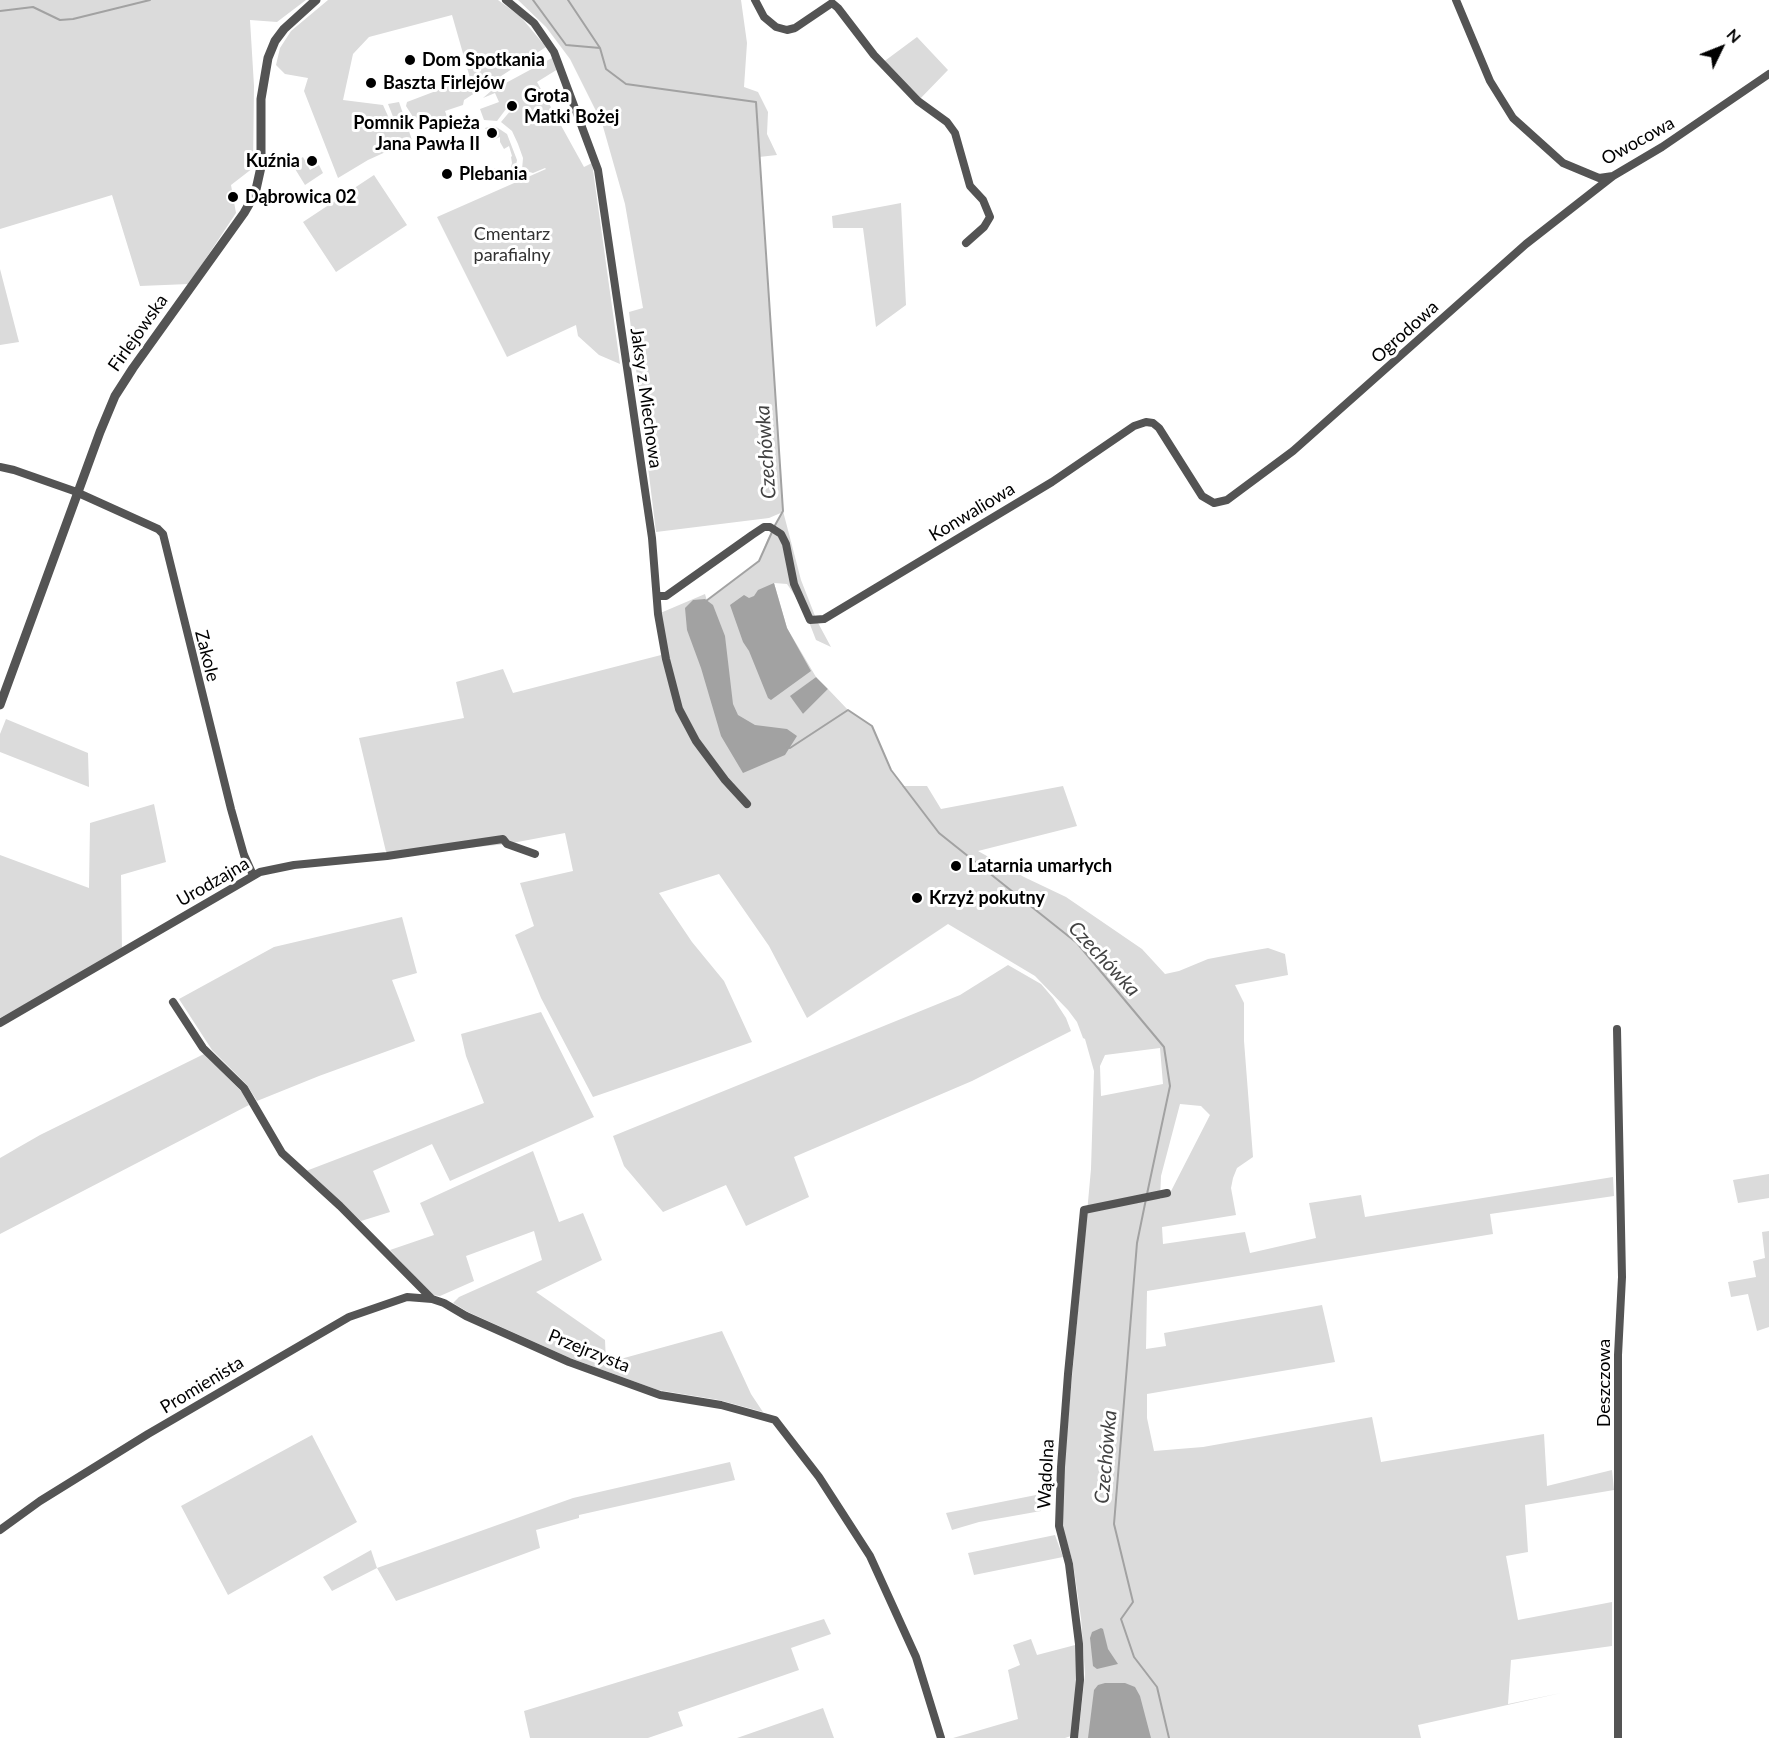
<!DOCTYPE html>
<meta charset="utf-8">
<style>
body{margin:0}
#map{position:relative;width:1769px;height:1738px;overflow:hidden;background:#fff;font-family:Lato,sans-serif}
canvas{display:block}
.north{position:absolute;left:1691px;top:18px;width:60px;height:60px;-webkit-text-stroke:4px #fff;paint-order:stroke;rotate:47deg;font-size:16px;font-weight:700;line-height:24px;text-align:center;color:#000}
.north::after{content:'';display:block;margin:auto;width:21px;height:27px;background:#000;clip-path:polygon(50% 0,100% 100%,50% 72%,0 100%)}
</style>
<div id="map">
<canvas width="1769" height="1738"></canvas>
<div class="north">N</div>
</div>
<script>
const context = document.querySelector('canvas').getContext('2d');
context.lineJoin = 'round';
function fillPath(path, color) { context.fillStyle = color; context.fill(path, 'evenodd'); }
const toPath = rows => new Path2D(rows.map(r => 'M' + r).join(''));
function strokePath(path, color, width, dash) { context.strokeStyle = color; context.lineWidth = width; context.lineCap = dash ? 'butt' : 'round'; context.setLineDash(dash || []); context.stroke(path); }
function label(font, color, halo, rows, align = 'center') {
  context.font = font + ' Lato,sans-serif'; context.lineWidth = 6; context.setLineDash([]); context.textBaseline = 'middle'; context.strokeStyle = halo; context.fillStyle = color; for (const [text, x, y, turn = 0] of rows) {
    context.save(); context.translate(x, y); context.rotate((+turn || 0) * Math.PI / 180); context.textAlign = isNaN(turn) ? turn : align; if (halo) context.strokeText(text, 0, 0); context.fillText(text, 0, 0); context.restore();
  }
}
fillPath(toPath([
 [0,0,306,0,277,22,250,20,254,86,253,168,231,185,236,213,189,284,140,286,112,195,0,229],
 [328,0,498,0,520,16,546,47,464,100,463,105,445,111,451,128,439,134,432,117,422,120,413,117,406,106,407,102,470,78,452,15,369,37,353,54,343,100,383,105,392,125,396,124,388,104,399,102,412,140,368,160,338,178,304,91,308,78,285,74,276,65,280,48,291,31],
 [518,0,741,0,747,43,744,87,758,92,768,112,767,134,777,155,759,157,783,511,801,580,817,621,831,647,816,640,804,609,787,584,774,583,787,628,816,677,791,696,803,714,828,689,848,710,872,726,890,770,902,786,927,786,941,809,1063,786,1077,826,978,851,1024,877,1066,897,1142,949,1165,974,1179,971,1208,959,1245,952,1268,948,1285,954,1288,975,1235,985,1244,1003,1244,1041,1253,1157,1237,1168,1233,1178,1231,1188,1236,1215,1162,1227,1163,1244,1245,1232,1250,1253,1316,1238,1309,1203,1361,1195,1365,1217,1613,1177,1614,1196,1490,1214,1493,1234,1147,1291,1146,1349,1166,1346,1164,1333,1322,1305,1335,1362,1147,1394,1147,1418,1154,1451,1203,1447,1372,1417,1381,1462,1544,1434,1547,1486,1612,1470,1614,1490,1525,1505,1528,1552,1506,1556,1518,1620,1612,1602,1612,1646,1511,1660,1508,1704,1561,1693,1418,1725,1421,1738,1078,1738,1085,1674,1081,1618,1073,1563,1061,1522,1062,1486,1091,1169,1094,1071,1085,1039,1083,1038,1077,1022,1068,1010,1035,976,948,924,807,1018,769,946,719,874,659,893,692,942,724,981,752,1042,593,1097,541,998,515,935,534,926,520,883,573,871,565,833,507,844,387,856,359,738,464,718,456,682,503,669,513,693,665,654,658,614,705,594,707,601,759,561,768,538,783,512,769,518,656,532,629,312,643,308,625,204,602,123,570,59,546,27],
 [1160,1048,1163,1084,1101,1096,1100,1066,1105,1055],
 [1180,1104,1201,1106,1210,1115,1169,1195,1160,1199,1161,1176],
 [917,37,948,70,918,101,882,63],
 [552,58,558,69,537,82,584,167,592,163,620,364,599,355,578,336,576,325,507,357,437,217,546,169,545,168,533,173,522,170,523,158,518,144,512,131,501,122,511,110,515,109,513,104,509,105,497,121,484,120,480,109,499,102,495,93,483,98,491,91],
 [492,126,498,128,507,134,517,160,515,170,506,177,495,175,492,171,495,168,501,172,510,170,512,163,511,157,512,156,509,146,504,149,500,142,500,137,493,140,485,128],
 [303,157,310,170,319,165,323,173,305,185,292,164],
 [374,175,407,225,336,272,303,222],
 [901,203,906,305,876,327,863,228,833,228,832,216],
 [0,269,19,342,0,345],
 [6,719,88,753,89,787,0,752,0,734],
 [154,804,166,862,121,875,122,951,0,1018,0,855,89,888,90,823],
 [402,917,417,973,392,980,415,1041,319,1076,257,1101,247,1085,212,1050,179,999,274,947],
 [1008,965,1041,984,1053,998,1066,1018,1071,1031,972,1081,794,1157,809,1197,746,1226,726,1185,663,1212,624,1166,613,1136,960,995],
 [541,1012,594,1117,450,1181,432,1144,373,1171,390,1212,361,1221,306,1171,484,1103,466,1056,461,1034],
 [204,1054,242,1092,249,1105,0,1234,0,1158,40,1135],
 [533,1151,559,1222,583,1213,602,1260,536,1292,605,1340,606,1363,722,1331,751,1394,763,1412,719,1400,658,1390,570,1358,468,1312,453,1303,459,1297,542,1260,534,1231,466,1256,474,1281,440,1296,432,1295,390,1250,434,1235,420,1203],
 [1769,1174,1769,1198,1738,1203,1733,1180],
 [1769,1231,1769,1327,1757,1331,1748,1294,1731,1297,1728,1282,1756,1277,1753,1261,1765,1258,1762,1232],
 [312,1435,357,1522,228,1595,181,1506],
 [730,1462,735,1480,579,1515,579,1518,536,1530,540,1548,396,1601,377,1568,332,1591,323,1577,371,1550,377,1568,573,1498],
 [1036,1495,1041,1511,979,1522,952,1530,946,1513],
 [1055,1535,1063,1557,974,1575,968,1553],
 [824,1619,831,1634,791,1648,799,1670,678,1712,683,1726,648,1738,530,1738,524,1711],
 [1031,1639,1037,1655,1079,1644,1074,1735,1065,1738,953,1738,1018,1719,1008,1670,1020,1665,1013,1645],
 [823,1708,834,1738,737,1738]
]), '#dbdbdb');
fillPath(toPath([
 [774,583,787,628,811,671,771,700,768,698,749,651,743,642,730,605,744,595,749,598,754,596,758,590],
 [705,599,713,605,725,636,733,704,738,715,755,725,787,729,797,736,785,755,743,773,721,736,701,668,687,630,685,608,693,600],
 [816,677,828,689,803,714,790,696],
 [1101,1628,1103,1629,1108,1649,1118,1664,1097,1669,1093,1666,1090,1638,1092,1632],
 [1105,1683,1125,1683,1135,1687,1140,1696,1151,1738,1088,1738,1094,1690,1098,1685]
]), '#a2a2a2');
strokePath(toPath([
 [533,0,566,45,600,48],
 [568,0,600,48,606,69,626,84,756,102,783,511,774,527],
 [0,11,33,7,60,20,73,19,150,0],
 [706,601,759,561,772,532],
 [787,747,790,748,848,710,872,726,891,770,939,833,1077,943,1164,1047,1170,1086,1147,1194],
 [1146,1199,1137,1243,1114,1524,1133,1602,1121,1619,1134,1657,1157,1687,1169,1738]
]), '#a2a2a2', 2);
strokePath(toPath([
 [506,0,534,23,554,52,598,170,652,538,658,614,666,659,679,709,696,741,725,780,747,804],
 [755,0,764,17,776,27,787,30,795,28,832,3,838,8,874,55,918,101,947,122,955,133,970,186,983,200,990,217,984,227,966,243],
 [1456,0,1490,81,1513,118,1563,163,1599,178,1613,176,1662,147,1769,74],
 [0,467,14,470,74,491,158,529,163,534,231,809,244,855,253,875],
 [657,596,666,596,752,535,764,527,770,527,781,534,786,544,794,584,810,620,824,619,1052,482,1134,426,1146,422,1153,423,1159,428,1202,496,1214,503,1227,500,1293,451,1526,244,1613,176],
 [173,1002,203,1048,244,1088,282,1153,340,1206,432,1299,444,1303,466,1316,569,1362,660,1395,721,1405,775,1420,819,1477,870,1556,916,1657,941,1738],
 [0,1023,260,872,294,865,387,856,503,839,507,844,535,854],
 [1617,1029,1622,1277,1618,1355,1618,1738],
 [0,1530,40,1501,148,1434,349,1317,407,1297,432,1299],
 [1074,1738,1080,1680,1079,1644,1069,1564,1059,1526,1061,1467,1068,1374,1084,1210,1167,1193]
]), '#545454', 8);
strokePath(toPath([
 [0,705,100,432,115,396,133,368,244,213,255,194,261,167,261,99,268,58,275,41,284,29,316,0]
]), '#545454', 9);
for (const [x, y, r, color] of [
 [410,60,6,"#000"],
 [371,83,6,"#000"],
 [512,106,6,"#000"],
 [492,133,6,"#000"],
 [312,161,6,"#000"],
 [447,174,6,"#000"],
 [233,197,6,"#000"],
 [956,866,6,"#000"],
 [917,898,6,"#000"]
]) { const dot = new Path2D(); dot.arc(x, y, r, 0, 2 * Math.PI); context.fillStyle = color; context.fill(dot); strokePath(dot, '#fff', 2); }
label('bold 18px', '#000', '#fff', [
 ["Dom Spotkania",422,60],
 ["Baszta Firlejów",383,83],
 ["Grota",524,96],
 ["Matki Bożej",524,117],
 ["Pomnik Papieża",480,123,"right"],
 ["Jana Pawła II",480,144,"right"],
 ["Kuźnia",300,161,"right"],
 ["Plebania",459,174],
 ["Dąbrowica 02",245,197],
 ["Latarnia umarłych",968,866],
 ["Krzyż pokutny",929,898]
], 'left');
label('18px', '#000', '#fff', [
 ["Owocowa",1638,141,-29],
 ["Ogrodowa",1405,332,-42],
 ["Firlejowska",138,333,-55],
 ["Jaksy z Miechowa",646,398,82],
 ["Konwaliowa",972,512,-31],
 ["Zakole",207,656,76],
 ["Urodzajna",213,882,-30],
 ["Przejrzysta",589,1351,22],
 ["Deszczowa",1604,1383,-90],
 ["Promienista",202,1385,-31],
 ["Wądolna",1046,1474,-87]
]);
label('18px', '#323232', '#fff', [
 ["Cmentarz",512,234],
 ["parafialny",512,255]
]);
label('italic 20px', '#434343', '#fff', [
 ["Czechówka",766,452,-94],
 ["Czechówka",1104,959,47],
 ["Czechówka",1106,1457,-85]
]);
</script>
